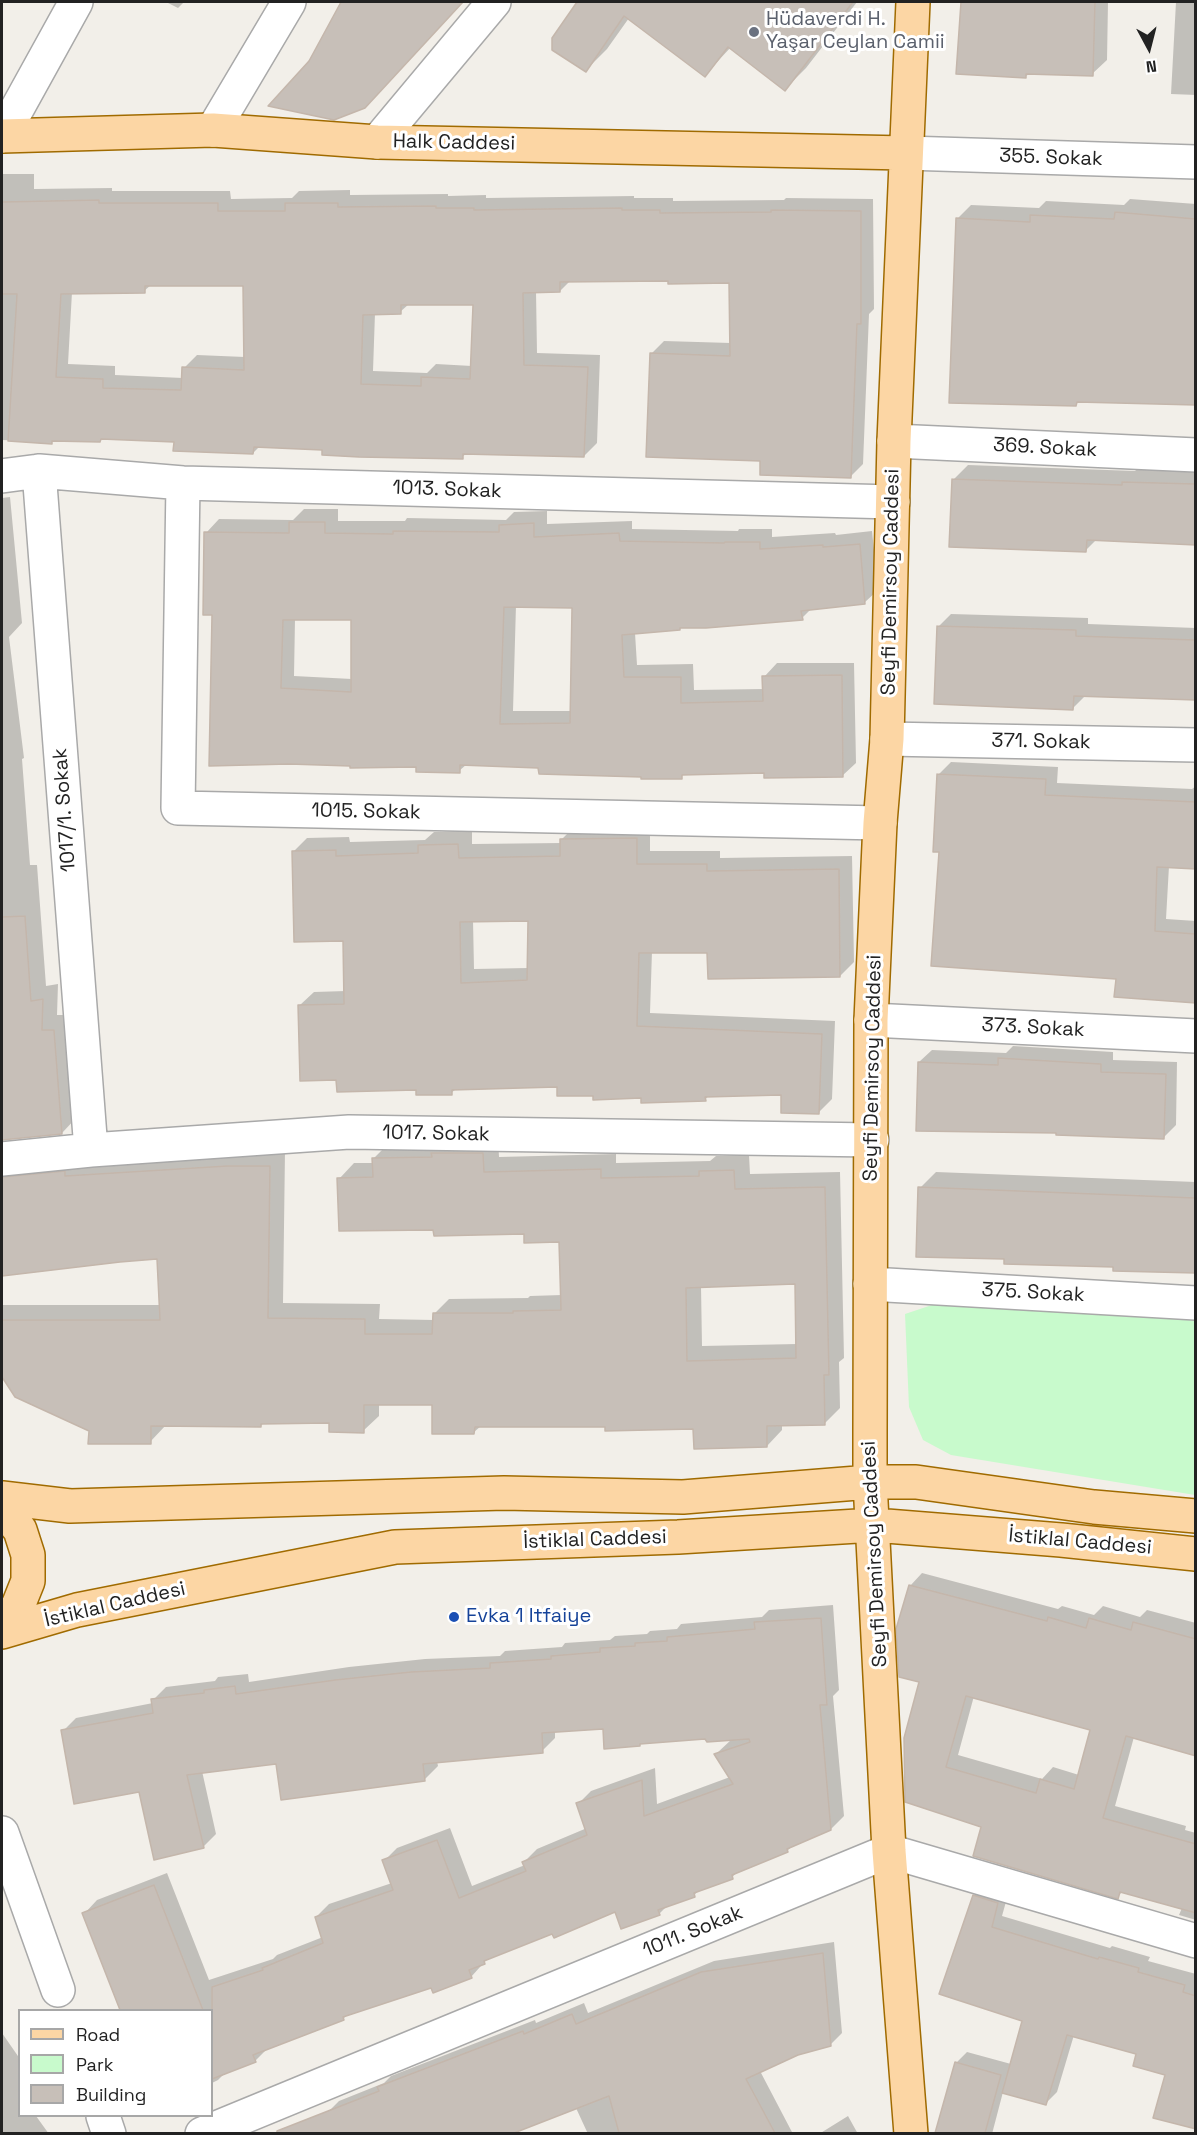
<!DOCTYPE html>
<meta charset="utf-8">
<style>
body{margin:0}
#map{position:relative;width:1197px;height:2135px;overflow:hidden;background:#f2efe9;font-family:"Space Grotesk",sans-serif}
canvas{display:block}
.frame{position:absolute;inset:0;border:3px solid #222;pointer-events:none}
.legend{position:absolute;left:18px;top:2009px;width:195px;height:108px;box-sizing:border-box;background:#fff;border:2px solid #a7a7a7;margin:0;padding:8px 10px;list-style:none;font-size:18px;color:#222}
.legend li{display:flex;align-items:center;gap:12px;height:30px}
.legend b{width:30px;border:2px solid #a7a7a7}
.north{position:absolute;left:1119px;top:18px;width:60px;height:60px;-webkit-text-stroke:4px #fff;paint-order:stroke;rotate:173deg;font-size:16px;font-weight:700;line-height:24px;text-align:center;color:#222}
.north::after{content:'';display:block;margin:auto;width:21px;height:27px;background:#222;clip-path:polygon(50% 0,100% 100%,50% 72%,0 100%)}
</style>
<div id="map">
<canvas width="1197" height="2135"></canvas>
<div class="frame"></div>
<ul class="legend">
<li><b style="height:8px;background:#fcd6a4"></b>Road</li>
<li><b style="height:16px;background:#c8facc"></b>Park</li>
<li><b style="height:16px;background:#c7bfb8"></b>Building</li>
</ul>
<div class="north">N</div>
</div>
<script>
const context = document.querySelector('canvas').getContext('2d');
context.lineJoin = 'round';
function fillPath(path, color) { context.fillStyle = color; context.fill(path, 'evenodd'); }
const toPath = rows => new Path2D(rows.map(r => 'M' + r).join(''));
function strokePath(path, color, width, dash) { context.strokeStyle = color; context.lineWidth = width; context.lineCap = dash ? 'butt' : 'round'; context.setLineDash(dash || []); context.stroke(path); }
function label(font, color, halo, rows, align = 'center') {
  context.font = font + ' "Space Grotesk",sans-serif'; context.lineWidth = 6; context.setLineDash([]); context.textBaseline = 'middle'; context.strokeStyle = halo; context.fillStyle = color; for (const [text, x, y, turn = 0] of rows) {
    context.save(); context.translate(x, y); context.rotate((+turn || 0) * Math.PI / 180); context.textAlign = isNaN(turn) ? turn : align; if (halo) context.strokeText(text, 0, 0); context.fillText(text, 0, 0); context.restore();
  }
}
fillPath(toPath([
 [944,1301,1106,1311,1195,1320,1195,1495,951,1455,923,1440,909,1407,905,1314]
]), '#c8facc');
fillPath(toPath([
 [166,2,184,2,178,8],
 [343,2,462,2,377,93,311,62],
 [579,2,857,2,806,68,785,89,731,47,705,75,629,18,607,49,586,70,554,38],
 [962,2,1108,2,1107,60,1092,74,1030,73,1025,77,958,73],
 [1176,2,1196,2,1196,95,1171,94],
 [2,174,34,174,34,189,112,188,112,191,230,191,231,199,292,198,299,191,350,190,350,195,448,194,448,196,486,195,486,198,634,196,634,198,673,198,673,201,784,200,786,198,873,199,874,309,869,314,863,464,850,477,762,459,651,354,664,341,731,343,731,281,669,280,570,281,560,291,536,291,537,353,600,355,597,443,584,456,467,453,462,457,260,446,253,453,176,440,103,438,100,441,54,440,52,442,2,440],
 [151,285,245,285,245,357,197,355,184,368,183,378,115,375,115,366,68,364,72,292,144,291],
 [474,303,472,366,436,364,427,373,373,371,375,313,400,312,409,304],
 [1130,199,1196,204,1196,403,1079,401,1076,404,957,219,971,205,1039,208,1046,201,1124,205],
 [968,465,1135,471,1138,468,1196,470,1196,543,1097,539,1086,550,953,480],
 [10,497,22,623,9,637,24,758,22,759,30,865,37,865,46,986,58,984,57,1015,69,1015,77,1117,62,1133,2,1139,2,498],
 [304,509,338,509,338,521,405,521,407,518,506,520,514,512,547,511,547,524,632,521,632,529,738,531,739,529,772,529,772,537,835,533,836,535,872,531,878,590,864,603,812,608,802,618,682,626,679,629,635,633,637,665,693,664,694,690,764,689,764,677,777,663,854,663,856,763,842,776,765,772,685,773,681,777,540,766,467,764,459,771,418,766,289,762,214,613,206,533,219,519,293,520],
 [516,605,574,607,572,711,513,711],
 [295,619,352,619,352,679,294,676],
 [951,614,1088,618,1088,624,1196,628,1196,699,1085,696,1072,709,939,626],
 [951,762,1058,767,1057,783,1192,789,1196,786,1196,868,1169,866,1166,919,1196,921,1196,1002,1117,978,941,851,938,775],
 [650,825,650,851,720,851,720,858,852,856,854,962,840,976,708,951,652,951,650,1013,835,1021,832,1099,818,1113,783,1093,709,1095,705,1100,594,1094,559,1085,456,1089,451,1093,338,1078,300,1005,314,992,346,991,345,939,294,851,307,838,349,837,350,842,425,840,434,832,472,831,472,844,561,843,561,840,575,826],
 [530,919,528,968,474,969,473,920],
 [1013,1046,1113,1052,1113,1060,1177,1062,1176,1125,1163,1138,919,1062,932,1050,1006,1053],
 [498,1138,499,1157,616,1154,616,1163,710,1161,716,1156,749,1155,750,1174,840,1172,844,1358,839,1362,840,1408,825,1423,782,1424,782,1430,767,1446,695,1427,481,1426,474,1432,434,1404,379,1404,379,1416,363,1431,331,1422,264,1422,261,1426,166,1425,150,1442,90,1431,16,1396,2,1374,2,1305,161,1305,158,1258,120,1260,2,1275,2,1153,285,1151,283,1303,380,1304,379,1319,434,1320,434,1314,449,1299,528,1298,530,1296,562,1295,561,1241,525,1233,435,1228,339,1179,354,1163,374,1163,374,1158,389,1143],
 [796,1283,797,1344,702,1346,701,1286],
 [936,1172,1196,1182,1196,1272,1005,1257,920,1188],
 [922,1573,1058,1609,1062,1606,1094,1615,1103,1606,1140,1617,1147,1610,1196,1623,1196,1754,1134,1737,1115,1806,1186,1826,1185,1830,1196,1833,1196,1920,1179,1915,1182,1908,1123,1891,1117,1897,983,1826,907,1801,921,1681,910,1586],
 [974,1696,1092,1729,1079,1775,1053,1767,1042,1779,958,1755],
 [833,1605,839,1690,833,1696,844,1816,831,1829,793,1845,787,1851,739,1871,732,1877,701,1889,694,1895,668,1905,659,1914,616,1910,553,1932,489,1957,471,1977,432,1986,349,2013,343,2019,269,2047,255,2061,226,2072,218,2080,212,2083,212,2010,127,2010,113,1975,84,1914,97,1900,167,1873,209,1980,273,1959,277,1955,323,1937,316,1917,329,1904,392,1883,384,1861,397,1848,450,1828,472,1886,525,1865,524,1862,537,1849,587,1828,578,1804,591,1791,655,1768,657,1804,730,1777,716,1754,732,1739,706,1737,642,1742,639,1745,605,1728,555,1731,555,1738,542,1751,437,1761,438,1766,425,1779,277,1762,202,1771,216,1834,203,1847,140,1790,63,1731,76,1718,153,1703,153,1700,166,1687,215,1681,218,1677,248,1674,249,1682,349,1667,425,1659,500,1656,505,1651,562,1647,565,1643,610,1640,615,1636,647,1634,650,1631,677,1629,681,1624,762,1617,769,1610],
 [986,1885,1009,1891,1002,1916,1110,1948,1112,1946,1150,1957,1148,1961,1196,1974,1194,1981,1196,1982,1196,2124,1167,2074,1138,2053,1074,2035,1057,2092,1045,2104,1003,2092,992,2134,937,2134,956,2063,967,2052,1011,2064,1024,2021,975,1896],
 [834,1942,842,2033,830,2045,797,2053,760,2071,793,2134,588,2134,576,2108,510,2134,491,2134,487,2123,460,2134,277,2134,329,2111,339,2101,384,2083,391,2076,535,2020,536,2023,584,2003,588,2013,714,1961],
 [2,2033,20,2059,20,2116,36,2116,49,2134,2,2134],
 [848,2116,858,2134,819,2134]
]), '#0003');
const building = toPath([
 [341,2,463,2,365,108,334,120,268,106,309,61,341,2],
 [577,2,853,2,785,91,728,47,705,77,624,16,586,72,552,50,552,38,577,2],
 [961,2,1095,2,1093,76,1026,74,1026,78,956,74,961,2],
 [99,200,99,203,218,203,218,211,285,211,285,203,338,203,338,207,436,206,436,208,474,208,474,210,622,208,622,210,660,210,660,213,771,212,771,210,861,211,861,324,857,324,851,478,760,475,760,461,646,457,650,353,730,356,729,283,668,284,668,281,560,282,560,292,523,293,524,365,588,367,584,457,463,454,463,459,359,457,322,455,322,450,254,447,253,454,173,451,174,442,101,439,100,442,52,441,52,444,8,441,17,294,2,294,2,202,99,200],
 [145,286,243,286,244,370,182,367,181,390,103,388,103,379,56,377,61,294,145,293,145,286],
 [401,305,473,305,470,379,421,377,421,386,361,384,363,315,401,314,401,305],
 [1115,212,1196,219,1196,405,1077,402,1076,406,949,403,956,218,1030,222,1030,215,1114,219,1115,212],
 [952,479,1122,485,1122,482,1196,484,1196,545,1087,540,1086,552,949,547,952,479],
 [289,522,325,522,325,533,393,534,393,531,499,532,499,525,534,523,534,537,619,533,620,541,724,543,725,542,760,542,760,549,823,545,823,547,860,544,865,604,801,611,803,620,706,628,680,628,680,630,622,635,624,677,681,677,681,703,763,701,762,676,842,675,843,777,764,778,764,773,682,775,682,779,641,779,641,777,539,774,538,768,460,765,460,773,416,772,416,767,350,768,350,766,289,764,209,766,212,615,203,615,204,532,289,533,289,522],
 [504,607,572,608,570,723,500,724,504,607],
 [283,620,351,620,351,692,281,688,283,620],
 [937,626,1076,630,1076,636,1196,640,1196,700,1074,696,1073,710,934,704,937,626],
 [937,774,1046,779,1045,795,1196,802,1196,869,1157,867,1155,931,1196,934,1196,1003,1114,997,1116,979,931,966,939,852,933,852,937,774],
 [637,838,637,864,707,864,707,871,839,869,840,977,708,979,707,953,639,953,637,1026,822,1034,819,1114,781,1113,781,1095,705,1097,706,1101,641,1103,641,1098,593,1100,593,1096,557,1096,557,1087,452,1090,452,1095,416,1095,416,1090,337,1092,336,1080,300,1081,298,1005,344,1004,343,941,294,942,292,851,336,850,336,856,418,853,418,845,458,844,459,858,560,856,560,839,637,838],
 [528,921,527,980,461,983,460,922,528,921],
 [25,916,31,1001,43,999,42,1030,54,1030,62,1134,2,1140,2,917,25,916],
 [998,1058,1101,1064,1101,1072,1166,1074,1164,1139,1056,1135,1056,1133,916,1131,918,1062,998,1065,998,1058],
 [431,1153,483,1153,484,1172,601,1169,601,1178,699,1176,699,1171,734,1170,735,1189,825,1187,829,1375,824,1375,825,1425,767,1426,767,1447,694,1449,693,1429,605,1431,605,1427,475,1427,474,1434,432,1434,432,1405,364,1405,364,1433,329,1432,329,1423,261,1424,261,1427,151,1426,151,1444,88,1444,89,1431,15,1397,2,1377,2,1320,160,1320,157,1259,120,1262,2,1276,2,1177,65,1171,65,1176,227,1166,270,1166,268,1318,365,1319,365,1334,432,1334,433,1313,513,1313,513,1311,561,1310,559,1242,524,1243,524,1234,434,1236,433,1230,339,1231,337,1178,373,1177,372,1158,432,1157,431,1153],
 [795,1284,796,1358,687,1361,686,1288,795,1284],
 [918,1187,1196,1198,1196,1273,1113,1271,1113,1267,1004,1264,1004,1259,916,1257,918,1187],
 [909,1585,1047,1621,1048,1617,1086,1628,1089,1618,1131,1630,1133,1622,1196,1639,1196,1756,1126,1736,1103,1818,1196,1844,1196,1913,1120,1892,1118,1899,973,1856,981,1827,905,1802,904,1738,919,1682,899,1677,896,1629,909,1585],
 [966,1696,1090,1730,1074,1789,1040,1779,1036,1793,946,1767,966,1696],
 [821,1618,827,1705,820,1705,831,1830,787,1849,788,1852,732,1875,733,1879,694,1893,695,1897,658,1910,660,1915,621,1929,615,1912,554,1938,552,1934,484,1961,485,1964,469,1970,472,1978,433,1993,431,1988,343,2017,344,2020,253,2055,256,2062,212,2079,212,1987,263,1970,262,1968,323,1943,315,1917,393,1890,382,1860,437,1840,459,1898,526,1871,522,1862,587,1835,576,1803,642,1780,644,1816,733,1784,714,1754,750,1742,749,1739,707,1742,705,1739,640,1744,640,1746,604,1749,603,1729,542,1733,543,1753,423,1764,425,1781,281,1800,276,1764,187,1775,204,1848,154,1860,139,1792,74,1804,61,1730,153,1713,151,1699,204,1693,204,1690,235,1686,236,1694,335,1680,411,1672,490,1668,490,1663,551,1659,551,1656,600,1652,600,1648,635,1646,635,1643,667,1641,667,1637,755,1629,754,1622,821,1618],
 [154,1885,203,2010,120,2010,82,1913,154,1885],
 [973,1895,998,1903,992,1927,1098,1959,1099,1957,1139,1968,1138,1972,1185,1985,1183,1992,1196,1996,1196,2129,1153,2118,1165,2075,1133,2066,1136,2054,1067,2035,1046,2105,1002,2093,1022,2021,939,1994,973,1895],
 [823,1953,831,2046,798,2055,746,2079,775,2133,619,2133,609,2096,514,2133,277,2133,277,2131,379,2091,377,2087,523,2031,524,2034,572,2014,576,2024,701,1972,823,1953],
 [955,2062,1001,2075,985,2133,935,2133,955,2062]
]);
fillPath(building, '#c7bfb8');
strokePath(building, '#c4b6ab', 1.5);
const minor = toPath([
 [213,130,289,2],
 [2,136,76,2],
 [377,142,494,2],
 [906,153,1196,162],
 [894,441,1196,455],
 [39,471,91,1150],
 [2,476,39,471,183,483,893,502],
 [183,483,178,808,880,823],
 [887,739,1196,745],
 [871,1020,1196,1036],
 [2,1159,91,1150,349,1132,872,1140],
 [870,1284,1196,1303],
 [2,1833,58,1990],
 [103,2116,109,2134],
 [202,2134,889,1851,1196,1941]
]);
const major = toPath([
 [2,136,213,130,377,142,906,153],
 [2,1498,70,1506,504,1493,683,1497,870,1482,916,1482,1094,1507,1196,1516],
 [2,1508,20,1530,28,1555,28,1581,18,1606,2,1625],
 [2,1632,77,1610,395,1547,678,1537,874,1525,1061,1540,1196,1554],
 [911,2134,889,1851,870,1482,870,1431,871,1020,880,823,887,739,894,441,913,2]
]);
strokePath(minor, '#a9a9a9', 36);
strokePath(major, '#a06b00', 36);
strokePath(minor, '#fff', 33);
strokePath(major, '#fcd6a4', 33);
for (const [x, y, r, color] of [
 [754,32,6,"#6b7280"],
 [454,1617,6,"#1a4fb4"]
]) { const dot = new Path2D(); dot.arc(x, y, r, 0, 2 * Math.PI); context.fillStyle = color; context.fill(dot); strokePath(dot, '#fff', 2); }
label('20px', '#5b616d', '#fff', [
 ["Hüdaverdi H.",766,20],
 ["Yaşar Ceylan Camii",766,43]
], 'left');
label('20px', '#222', '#fff', [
 ["Halk Caddesi",454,143,1],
 ["355. Sokak",1051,158,2],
 ["369. Sokak",1045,448,3],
 ["1013. Sokak",447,490,2],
 ["Seyfi Demirsoy Caddesi",891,582,-89],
 ["371. Sokak",1041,742,1],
 ["1017/1. Sokak",65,810,-94],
 ["1015. Sokak",366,812,1],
 ["373. Sokak",1033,1028,3],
 ["Seyfi Demirsoy Caddesi",873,1068,-89],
 ["1017. Sokak",436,1134,1],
 ["375. Sokak",1033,1293,3],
 ["İstiklal Caddesi",595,1540,-2],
 ["İstiklal Caddesi",1080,1542,5],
 ["Seyfi Demirsoy Caddesi",875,1554,-93],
 ["İstiklal Caddesi",115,1605,-13],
 ["1011. Sokak",693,1932,-22]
]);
label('20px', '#164399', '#fff', [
 ["Evka 1 Itfaiye",466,1617]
], 'left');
</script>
